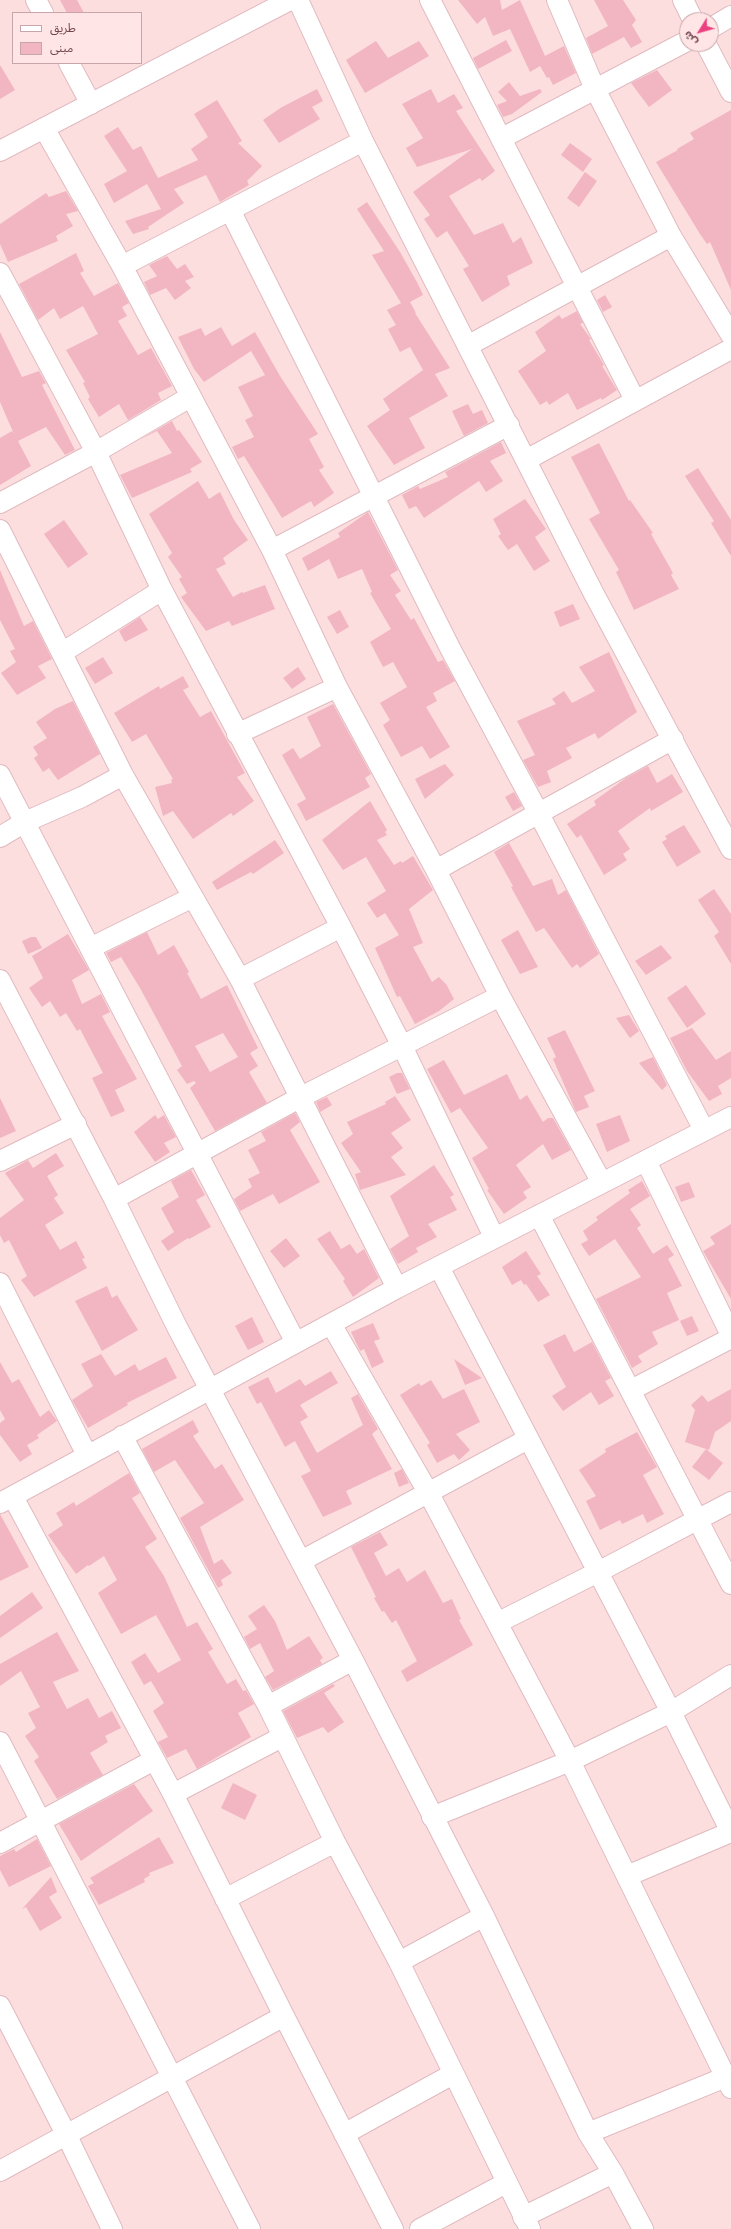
<!DOCTYPE html>
<meta charset="utf-8">
<style>
body{margin:0}
#map{position:relative;width:731px;height:2229px;overflow:hidden;background:#fddede;font-family:Poppins,"Noto Sans Arabic",sans-serif}
canvas{display:block}
.legend{position:absolute;left:12px;top:12px;width:130px;height:52px;box-sizing:border-box;background:#ffe5e5;border:1px solid #c7a5aa;margin:0;padding:5px 7px;list-style:none;font-size:12px;color:#724651}
.legend li{display:flex;align-items:center;gap:8px;height:20px}
.legend b{width:20px;border:1px solid #c7a5aa}
.north{position:absolute;left:679px;top:12px;width:40px;height:40px;box-sizing:border-box;background:#ffe5e5;border:1px solid #c7a5aa;border-radius:50%;rotate:233deg;font-size:11px;font-weight:700;line-height:16px;text-align:center;color:#724651}
.north::after{content:'';display:block;margin:auto;width:14px;height:18px;background:#ea3f80;clip-path:polygon(50% 0,100% 100%,50% 72%,0 100%)}
</style>
<div id="map">
<canvas width="731" height="2229"></canvas>
<ul class="legend">
<li><b style="height:5px;background:#fff"></b>طريق</li>
<li><b style="height:11px;background:#f2b5c2"></b>مبنى</li>
</ul>
<div class="north">ش</div>
</div>
<script>
const context = document.querySelector('canvas').getContext('2d');
context.lineJoin = 'round';
function fillPath(path, color) { context.fillStyle = color; context.fill(path, 'evenodd'); }
const toPath = rows => new Path2D(rows.map(r => 'M' + r).join(''));
function strokePath(path, color, width, dash) { context.strokeStyle = color; context.lineWidth = width; context.lineCap = dash ? 'butt' : 'round'; context.setLineDash(dash || []); context.stroke(path); }
fillPath(toPath([
 [60,0,77,0,84,13,67,13],
 [458,0,500,0,502,10,520,0,545,56,564,46,576,73,553,85,549,77,547,78,540,66,530,72,510,29,493,36,485,17,477,24],
 [594,0,623,0,636,20,632,25,642,42,631,48,624,37,592,54,586,38,608,26],
 [506,40,512,51,478,69,473,58],
 [376,41,388,58,419,41,429,56,365,93,346,60],
 [0,65,15,90,0,99],
 [657,70,672,90,649,107,631,83],
 [509,82,520,96,540,89,542,92,512,114,503,117,497,105,507,101,498,92],
 [317,89,323,101,312,107,320,119,279,143,263,120,282,107],
 [431,89,438,103,454,94,463,108,456,111,495,171,482,181,480,178,449,196,474,235,503,223,513,243,521,237,533,263,507,276,510,285,482,302,463,269,469,266,447,231,437,238,424,219,430,215,413,192,472,149,417,167,406,148,423,138,402,104],
 [217,100,242,141,238,143,262,166,247,181,249,185,220,202,206,175,174,189,184,203,148,227,149,229,133,234,125,221,161,209,147,184,114,203,104,184,127,171,104,136,118,127,133,150,141,146,158,178,198,160,191,149,208,137,194,114],
 [731,110,731,290,710,242,707,244,700,234,656,162,678,150,677,149,694,139,690,133],
 [570,143,592,159,583,172,561,155],
 [585,172,597,181,579,207,567,198],
 [66,191,78,211,66,214,73,226,56,236,58,241,8,262,0,244,0,224,46,193,49,197],
 [367,202,400,252,418,284,423,295,410,302,416,313,415,313,450,368,435,374,448,396,409,418,425,448,394,465,367,426,390,410,383,399,423,370,410,347,400,352,388,329,396,325,387,310,401,303,372,255,384,251,357,209],
 [76,253,84,271,80,273,94,296,118,283,129,303,122,307,127,316,118,321,138,355,151,348,172,386,158,393,161,400,128,420,119,404,99,417,88,399,90,397,83,383,85,382,66,350,98,334,83,306,60,319,54,308,38,320,19,284],
 [167,256,177,269,185,264,194,277,185,281,191,288,175,300,166,288,150,295,144,282,157,276,149,265],
 [605,295,612,307,603,312,597,300],
 [577,311,583,323,580,324,591,339,589,340,604,365,602,366,617,390,602,400,601,398,577,410,568,393,549,405,547,401,540,405,518,371,546,351,535,332,559,315,562,319],
 [221,327,232,346,255,332,280,376,318,434,309,439,324,467,319,470,334,493,314,507,311,501,282,518,244,456,238,459,232,447,254,437,245,420,253,416,238,387,265,375,251,351,204,382,194,369,178,337,201,328,205,336],
 [0,332,22,377,39,371,46,383,42,385,75,450,65,455,46,427,18,441,31,466,0,485,0,438,12,431,14,434,0,402],
 [468,404,473,414,482,410,488,423,464,436,452,411],
 [172,421,177,431,179,430,202,462,190,469,192,472,132,498,120,475,172,453,157,431,139,440],
 [501,442,506,453,490,461,503,481,486,492,479,481,424,518,416,506,409,509,402,495,418,486,420,489,448,477,445,472],
 [599,443,629,501,630,500,653,533,651,534,673,573,671,575,679,589,634,610,616,572,619,570,589,519,600,513,571,457],
 [698,468,731,520,731,556,711,523,714,521,685,476],
 [198,481,209,499,220,492,234,520,248,540,223,558,226,564,216,569,233,597,242,592,243,593,265,585,275,609,232,626,229,621,206,631,181,597,187,593,179,579,182,577,168,557,172,553,149,514],
 [525,499,546,529,535,537,550,561,534,571,517,544,508,550,498,536,501,534,493,519],
 [368,512,398,570,390,575,401,591,395,595,411,620,414,618,438,662,443,660,455,681,433,693,437,701,426,707,450,747,430,759,422,746,401,757,383,725,390,720,380,703,407,687,393,662,383,667,370,642,391,629,370,593,372,592,362,569,338,579,329,559,308,571,302,558,340,537,338,533],
 [64,520,88,554,68,568,44,534],
 [0,570,24,626,33,621,52,659,38,666,46,678,17,695,1,673,16,662,10,651,15,649,0,620],
 [573,604,580,619,560,627,554,612],
 [340,610,349,627,337,634,327,617],
 [140,617,148,630,125,642,119,631],
 [609,652,637,712,598,739,595,733,566,748,572,758,547,771,551,782,538,787,523,760,535,755,517,721,556,704,552,699,564,691,572,703,595,691,579,667],
 [103,657,113,673,95,684,85,668],
 [298,667,306,679,292,689,283,678],
 [183,676,189,687,183,690,200,717,211,711,245,773,237,777,254,801,233,816,231,813,193,839,173,811,163,816,155,787,172,783,171,780,173,779,146,734,132,742,114,713,159,686,160,689],
 [73,701,100,754,58,780,49,768,43,772,34,758,38,755,33,747,47,738,36,722,55,709],
 [333,704,371,774,365,778,370,787,306,821,297,804,306,799,282,755,293,748,300,759,321,746,307,717],
 [445,764,454,775,425,799,415,779],
 [648,766,657,783,672,774,683,792,651,811,650,808,618,831,630,849,623,854,627,860,604,875,581,835,577,838,567,824,596,805,594,801,626,778],
 [514,792,522,806,513,811,505,797],
 [370,801,387,830,385,832,387,835,377,840,394,865,401,861,402,863,413,856,433,890,409,909,423,943,413,947,432,982,439,977,446,984,454,999,439,1011,415,1024,400,996,397,997,375,948,399,935,385,913,377,918,367,903,386,891,366,857,343,870,322,840],
 [684,825,701,852,677,867,662,842,667,839,665,836],
 [275,840,284,853,253,874,251,872,217,890,212,882],
 [509,843,533,886,552,879,558,895,566,890,599,954,580,968,577,964,572,968,544,928,536,932,511,887,513,886,494,852],
 [714,889,731,914,731,964,714,936,719,932,698,900],
 [518,930,538,967,520,974,501,940],
 [147,932,158,955,174,945,189,972,187,973,201,999,227,985,258,1048,250,1053,258,1066,249,1072,267,1103,215,1131,190,1088,196,1083,194,1081,187,1084,177,1070,182,1066,140,988,121,957,111,962,106,953],
 [223,1033,238,1057,210,1072,195,1046],
 [68,934,89,970,72,980,82,1004,101,994,110,1012,102,1016,137,1079,115,1090,125,1111,111,1117,92,1078,103,1073,80,1029,77,1031,66,1013,60,1017,50,1001,42,1007,29,988,43,978,32,956],
 [31,937,36,937,42,948,28,954,22,941],
 [661,945,672,958,646,975,635,961],
 [686,985,706,1014,687,1028,667,998],
 [629,1015,639,1031,630,1038,616,1018],
 [692,1028,716,1060,731,1051,731,1078,718,1086,722,1094,709,1101,687,1071,670,1038],
 [565,1030,595,1091,584,1096,589,1107,576,1112,553,1059,556,1057,547,1038],
 [653,1057,667,1085,662,1090,639,1063],
 [444,1060,464,1095,507,1074,520,1100,527,1095,543,1122,548,1118,553,1118,571,1150,552,1160,543,1144,516,1165,531,1187,523,1192,527,1198,504,1214,487,1190,489,1189,472,1158,488,1148,460,1108,451,1113,427,1069],
 [397,1073,402,1073,410,1089,397,1094,389,1077],
 [395,1096,411,1120,391,1133,403,1148,391,1157,406,1175,360,1190,355,1174,361,1172,341,1143,353,1134,347,1122,386,1104,385,1102],
 [327,1097,332,1105,320,1112,316,1102],
 [0,1098,16,1131,0,1138],
 [295,1113,300,1122,290,1130,320,1182,279,1204,273,1194,240,1211,234,1199,252,1187,248,1179,260,1173,248,1150,266,1141,261,1132],
 [155,1115,158,1119,164,1115,176,1137,164,1143,170,1152,155,1162,134,1132],
 [620,1115,630,1141,607,1152,596,1124],
 [56,1153,64,1166,47,1176,58,1195,54,1198,64,1213,45,1225,60,1250,76,1241,85,1258,82,1259,87,1268,34,1297,21,1280,27,1276,9,1240,4,1243,0,1235,0,1218,24,1200,5,1173,28,1160,33,1168],
 [434,1165,454,1195,450,1197,457,1210,428,1224,437,1237,416,1248,418,1252,398,1264,390,1249,409,1236,390,1196],
 [191,1170,205,1195,196,1200,211,1227,189,1239,188,1238,168,1251,161,1241,174,1232,161,1208,179,1197,171,1181],
 [642,1181,650,1196,630,1209,641,1225,637,1228,653,1254,667,1245,674,1255,668,1259,682,1286,667,1293,679,1320,652,1332,658,1344,638,1356,642,1362,632,1368,596,1299,641,1277,615,1239,589,1256,581,1244,588,1240,583,1231,598,1220,596,1217,630,1193,628,1190],
 [689,1182,695,1197,681,1202,675,1187],
 [731,1224,731,1299,703,1251,715,1244,710,1237],
 [330,1231,341,1249,350,1244,357,1254,364,1249,379,1278,353,1297,343,1281,345,1279,317,1239],
 [286,1238,300,1256,284,1268,270,1251],
 [526,1251,541,1274,537,1276,550,1295,538,1302,526,1284,524,1285,521,1280,512,1285,502,1267],
 [107,1286,112,1298,117,1295,138,1330,102,1351,75,1301],
 [692,1316,699,1331,687,1336,680,1321],
 [252,1317,264,1342,248,1350,235,1326],
 [373,1323,380,1339,374,1341,384,1362,372,1368,364,1349,360,1351,351,1332],
 [565,1334,574,1352,592,1342,611,1378,605,1381,614,1396,599,1405,591,1392,563,1411,552,1396,566,1387,543,1345],
 [101,1354,115,1376,135,1364,139,1371,166,1357,177,1378,127,1403,128,1405,88,1428,72,1400,93,1386,81,1364],
 [454,1359,482,1378,465,1385],
 [0,1362,12,1383,19,1379,40,1417,49,1410,57,1421,37,1435,39,1438,27,1445,32,1454,20,1462,0,1435,0,1423,5,1419,0,1410],
 [331,1371,338,1383,300,1405,308,1417,300,1422,317,1453,363,1425,351,1398,358,1394,378,1429,372,1434,392,1469,346,1491,352,1504,323,1517,301,1476,311,1471,295,1441,285,1447,261,1402,257,1404,248,1387,268,1377,276,1393,300,1379,305,1386],
 [431,1380,443,1399,464,1389,480,1422,456,1434,470,1450,459,1460,454,1454,437,1463,427,1445,430,1443,400,1395,419,1383,421,1386],
 [731,1389,731,1421,715,1432,709,1450,685,1442,695,1410,691,1405,702,1395,708,1402],
 [193,1420,199,1432,193,1436,215,1469,222,1464,244,1500,200,1527,214,1564,222,1559,232,1573,221,1580,223,1585,218,1588,180,1518,204,1503,175,1460,154,1472,142,1449],
 [637,1432,657,1467,643,1475,664,1514,647,1523,643,1514,622,1524,620,1520,600,1530,586,1501,596,1496,579,1470,606,1452,605,1449],
 [706,1449,723,1463,709,1480,692,1467],
 [402,1469,409,1483,399,1487,394,1473],
 [129,1473,140,1493,132,1498,157,1539,145,1547,164,1576,187,1627,197,1622,213,1649,208,1652,227,1684,236,1679,243,1691,246,1690,254,1704,238,1713,251,1737,197,1769,186,1749,167,1758,158,1742,168,1737,153,1711,164,1703,151,1681,144,1685,131,1662,145,1653,158,1673,181,1660,156,1615,121,1634,98,1593,117,1580,104,1556,89,1566,88,1565,76,1574,48,1535,63,1525,56,1513,74,1502,76,1506],
 [0,1514,29,1567,0,1581],
 [380,1532,388,1545,374,1553,386,1576,399,1568,407,1582,425,1570,443,1603,452,1599,461,1619,459,1620,473,1645,407,1682,401,1671,417,1661,396,1620,392,1623,384,1611,382,1612,374,1598,376,1597,351,1547],
 [32,1592,43,1608,0,1638,0,1616],
 [264,1605,275,1621,287,1650,309,1636,323,1658,320,1660,322,1664,273,1690,265,1677,274,1671,260,1643,250,1649,244,1637,257,1629,248,1616],
 [57,1632,79,1671,53,1682,67,1709,88,1698,99,1718,112,1711,121,1728,105,1736,108,1742,90,1753,103,1775,57,1799,34,1761,39,1757,25,1736,36,1728,28,1713,40,1707,21,1671,0,1686,0,1664],
 [333,1684,335,1686,324,1693,344,1722,328,1733,323,1727,297,1738,283,1711],
 [233,1783,257,1795,245,1820,221,1808],
 [134,1784,153,1811,81,1861,59,1824],
 [159,1837,174,1863,149,1873,150,1875,144,1879,145,1882,99,1905,88,1886,94,1883,90,1878],
 [37,1839,51,1866,9,1887,0,1870,0,1856,14,1849,16,1852],
 [51,1877,57,1892,49,1897,62,1918,40,1931,26,1907,22,1909]
]), '#f2b5c2');
const minor = toPath([
 [36,0,43,13],
 [298,0,363,141,594,594,731,849],
 [430,0,635,400],
 [557,0,595,89,671,236,731,335],
 [683,0,693,20],
 [711,28,731,16],
 [706,44,731,92],
 [69,63,91,104],
 [44,128,122,266,272,550,337,687,436,870,500,996,602,1183],
 [502,138,687,41],
 [0,151,290,0],
 [230,210,451,650,539,814,704,1130],
 [122,266,363,141],
 [0,273,96,452,162,590,341,927,402,1046,494,1237],
 [469,345,671,236],
 [526,460,731,349],
 [0,503,96,452,190,397],
 [0,530,123,775,240,979,397,1288],
 [272,550,509,425],
 [63,652,162,590],
 [237,734,337,687],
 [0,775,295,1341],
 [0,837,25,822,82,797,123,775],
 [436,870,673,739],
 [90,948,193,897],
 [240,979,341,927],
 [0,980,114,1199,177,1327,353,1660,484,1916,588,2133,613,2173,643,2229],
 [0,1161,76,1124],
 [646,1161,731,1335],
 [114,1199,301,1097,500,996],
 [539,1215,731,1584],
 [439,1267,671,1712,731,1832],
 [0,1283,87,1455],
 [331,1324,428,1492,570,1761,731,2088],
 [631,1390,731,1338],
 [122,1436,268,1706,335,1842,399,1962,530,2229],
 [13,1497,173,1794,284,2016,393,2229],
 [0,1503,397,1288,731,1117],
 [301,1561,528,1439],
 [497,1623,598,1572,731,1502],
 [268,1706,353,1660],
 [0,1742,250,2229],
 [173,1794,282,1737],
 [432,1817,570,1761,671,1712,731,1675],
 [0,1843,154,1760],
 [627,1876,731,1832],
 [225,1899,335,1842],
 [399,1962,484,1916],
 [0,2006,66,2134,112,2229],
 [588,2133,731,2075],
 [344,2134,453,2074],
 [0,2171,284,2016],
 [523,2217,613,2173],
 [420,2229,506,2183]
]);
strokePath(minor, '#e0bac0', 22);
strokePath(minor, '#fff', 20);
</script>
